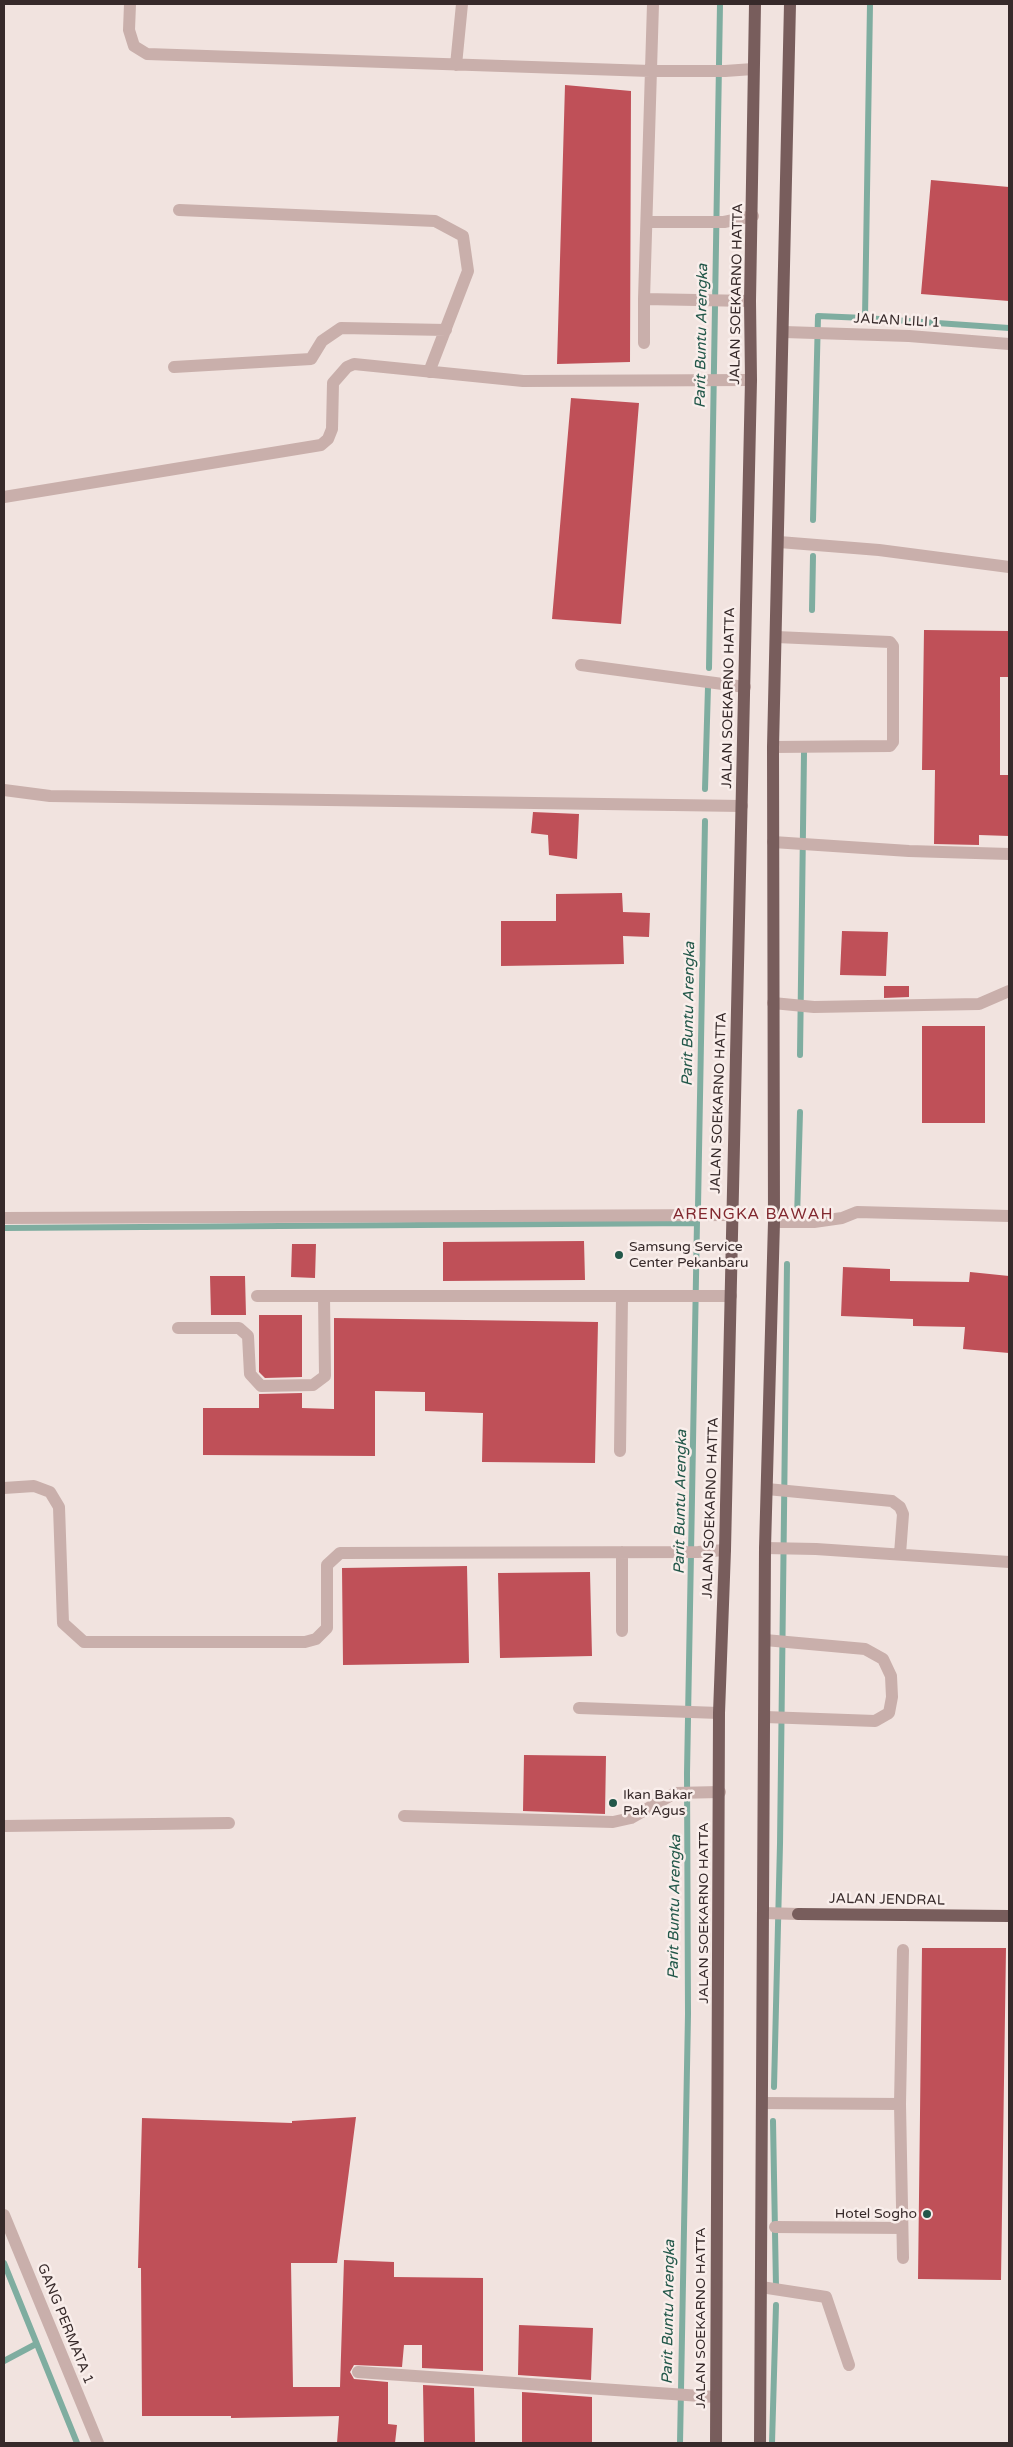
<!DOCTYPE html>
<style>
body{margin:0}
#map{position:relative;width:1013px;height:2447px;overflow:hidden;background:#f1e3df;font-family:"Varela Round",sans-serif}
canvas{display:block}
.frame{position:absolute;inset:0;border:5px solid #372a2a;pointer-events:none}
</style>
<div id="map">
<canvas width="1013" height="2447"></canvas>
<div class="frame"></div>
</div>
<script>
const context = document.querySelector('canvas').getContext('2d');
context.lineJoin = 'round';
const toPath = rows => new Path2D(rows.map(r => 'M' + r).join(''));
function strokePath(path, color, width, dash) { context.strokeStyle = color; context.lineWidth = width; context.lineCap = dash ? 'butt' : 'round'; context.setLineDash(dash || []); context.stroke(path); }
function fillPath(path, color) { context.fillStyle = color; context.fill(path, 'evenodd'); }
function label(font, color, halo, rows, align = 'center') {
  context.font = font + ' "Varela Round",sans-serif'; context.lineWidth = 5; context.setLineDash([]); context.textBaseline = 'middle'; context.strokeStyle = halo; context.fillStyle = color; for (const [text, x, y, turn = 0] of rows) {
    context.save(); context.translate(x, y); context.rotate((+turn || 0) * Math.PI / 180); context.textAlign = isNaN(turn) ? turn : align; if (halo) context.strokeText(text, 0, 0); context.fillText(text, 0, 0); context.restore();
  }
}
strokePath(toPath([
 [865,318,1009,328],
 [813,520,818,316,865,318,870,4],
 [812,610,813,556],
 [709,668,720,4],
 [705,789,708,687],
 [800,1055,804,753],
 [698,1207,705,821],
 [797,1218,800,1112],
 [4,1228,697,1223],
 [774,2087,780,1844,787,1264],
 [773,2121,776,2287],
 [4,2263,77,2443],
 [4,2361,36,2344],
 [680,2443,688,2014,687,1773,697,1222],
 [772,2443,776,2305]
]), '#7fada0', 6);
fillPath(toPath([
 [565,85,631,91,630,362,557,364],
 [931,180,1009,187,1009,301,921,294],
 [571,398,639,403,621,624,552,619],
 [924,630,1009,631,1009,677,1000,677,1000,775,1009,775,1009,836,979,835,979,845,934,844,935,770,922,770],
 [533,812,579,814,577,859,549,855,548,835,531,833],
 [622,893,623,912,650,913,649,937,623,936,624,964,501,966,501,921,556,921,556,894],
 [842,931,888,932,886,976,840,975],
 [884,986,909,986,909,997,884,998],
 [922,1026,985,1026,985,1123,922,1123],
 [584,1241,585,1280,443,1281,443,1242],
 [292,1244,316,1244,315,1278,291,1277],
 [843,1267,890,1269,890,1281,969,1282,970,1272,1009,1276,1009,1353,963,1349,965,1327,913,1326,913,1319,841,1316],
 [210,1276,245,1276,246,1315,211,1315],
 [259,1315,302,1315,302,1377,265,1378,259,1372],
 [334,1318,598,1322,595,1463,482,1462,483,1413,425,1411,425,1392,375,1391,375,1456,203,1455,203,1408,259,1408,259,1394,302,1393,302,1408,334,1409],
 [467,1566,469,1663,343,1665,342,1568],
 [590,1572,592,1656,500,1658,498,1573],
 [524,1755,606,1756,605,1814,523,1811],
 [922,1948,1006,1948,1001,2280,918,2279],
 [356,2117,337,2263,291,2263,293,2387,340,2387,344,2260,394,2262,394,2277,483,2278,483,2371,422,2368,422,2345,404,2345,402,2367,354,2365,350,2372,354,2379,388,2382,388,2424,397,2425,395,2443,337,2443,339,2416,231,2418,231,2416,142,2416,141,2268,138,2268,142,2118,292,2123,292,2121],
 [519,2325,593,2328,591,2380,518,2375],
 [423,2385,474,2388,475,2443,424,2443],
 [522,2392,592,2397,592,2443,522,2443]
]), '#bf5058');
strokePath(toPath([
 [130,4,129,30,134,46,147,54,650,71,725,71,753,69],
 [653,4,644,299,750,301],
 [456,65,462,4],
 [179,210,435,221,463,236,468,271,429,372],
 [647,222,724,222,753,216],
 [784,332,909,336,1009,344],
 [644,343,644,299],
 [174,367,311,359,322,341,341,328,446,330],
 [4,497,321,445,328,439,332,429,333,383,347,367,354,364,523,381,751,380],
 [779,542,879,550,1009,567],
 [581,665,745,687],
 [773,747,890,746,893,742,893,646,890,642,776,637],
 [4,790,50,796,742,806],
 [773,842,909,851,1009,854],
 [773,1003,814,1007,979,1004,1009,991],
 [4,1218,731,1215],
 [774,1222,814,1222,842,1218,857,1212,1009,1216],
 [257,1296,731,1296],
 [178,1328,239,1328,248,1336,250,1374,261,1386,313,1385,325,1376,324,1296],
 [620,1451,622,1297],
 [4,1488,34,1486,50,1492,59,1507,63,1623,84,1642,305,1642,316,1639,327,1628,327,1565,340,1553,698,1552,725,1550],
 [767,1489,892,1501,900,1507,903,1514,900,1554],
 [765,1548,816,1549,1009,1562],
 [622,1631,622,1552],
 [579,1708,719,1713],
 [765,1717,875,1721,889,1713,892,1697,891,1676,883,1659,865,1649,765,1640],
 [404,1816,613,1822,631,1818,675,1793,720,1792],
 [4,1826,229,1823],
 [764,1913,798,1914],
 [762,2103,900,2104],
 [4,2215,98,2443],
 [775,2227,902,2228],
 [903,2258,900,2104,903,1950],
 [761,2287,826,2297,849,2365],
 [358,2372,715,2397]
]), '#c9afab', 12);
strokePath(toPath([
 [798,1914,1009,1916],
 [716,2443,719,1713,725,1550,751,380,750,301,755,4],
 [760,2443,765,1548,774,1222,773,747,790,4]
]), '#785d5c', 12);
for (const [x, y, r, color] of [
 [619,1255,5,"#225749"],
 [613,1803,5,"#225749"],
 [927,2214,5,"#225749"]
]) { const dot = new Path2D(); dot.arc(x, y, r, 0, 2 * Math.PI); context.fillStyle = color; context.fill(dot); strokePath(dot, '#f9eeeb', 2); }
label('14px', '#372a2a', '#f9eeeb', [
 ["JALAN SOEKARNO HATTA",737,294,-89],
 ["JALAN LILI 1",897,321,3],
 ["JALAN SOEKARNO HATTA",729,698,-89],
 ["JALAN SOEKARNO HATTA",719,1103,-88],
 ["JALAN SOEKARNO HATTA",711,1508,-88],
 ["JALAN JENDRAL",887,1900,1],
 ["JALAN SOEKARNO HATTA",704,1913,-90],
 ["JALAN SOEKARNO HATTA",701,2318,-90],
 ["GANG PERMATA 1",65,2324,68]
]);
label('14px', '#372a2a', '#f9eeeb', [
 ["Samsung Service",629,1247],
 ["Center Pekanbaru",629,1263],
 ["Ikan Bakar",623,1795],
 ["Pak Agus",623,1811],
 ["Hotel Sogho",917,2214,"right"]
], 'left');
label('italic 15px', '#225749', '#f9eeeb', [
 ["Parit Buntu Arengka",702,336,-89],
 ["Parit Buntu Arengka",689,1014,-89],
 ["Parit Buntu Arengka",681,1502,-89],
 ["Parit Buntu Arengka",675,1907,-89],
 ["Parit Buntu Arengka",669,2312,-89]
]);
context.letterSpacing = '1px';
label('16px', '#82282f', '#f9eeeb', [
 ["ARENGKA BAWAH",753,1215]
]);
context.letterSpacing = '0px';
</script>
